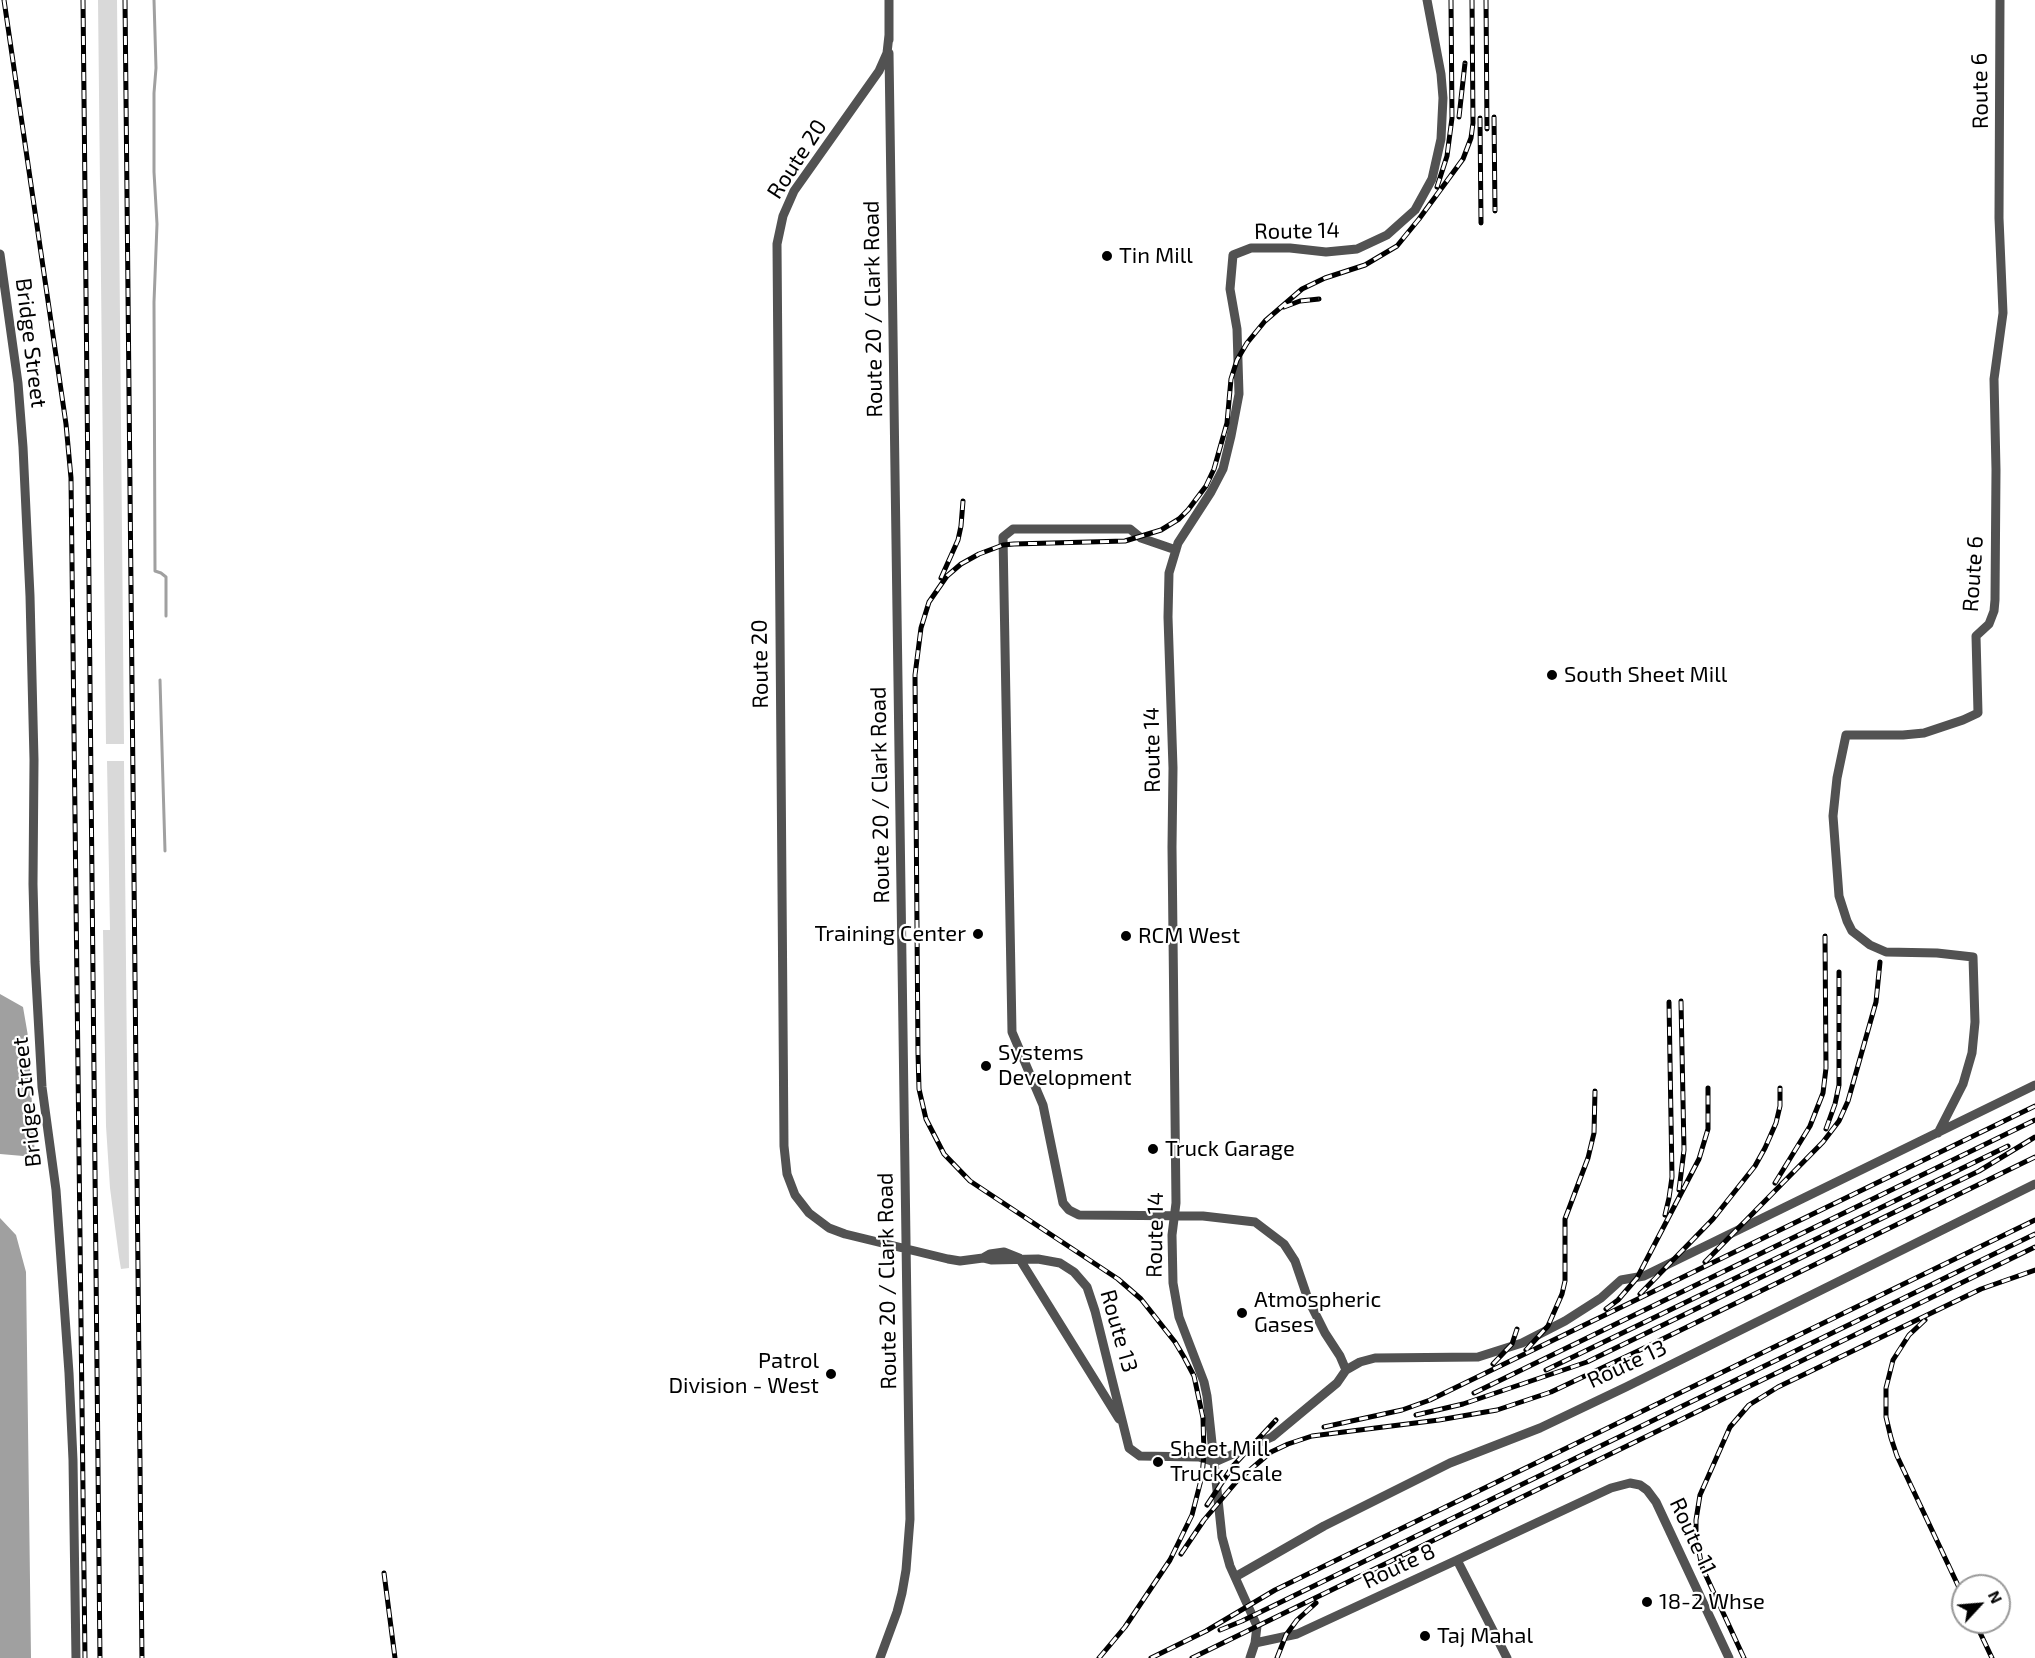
<!DOCTYPE html>
<style>
body{margin:0}
#map{position:relative;width:2035px;height:1658px;overflow:hidden;background:#fff;font-family:"Exo 2",sans-serif}
canvas{display:block}
.north{position:absolute;left:1951px;top:1574px;width:60px;height:60px;box-sizing:border-box;background:#fff;border:2px solid #999;border-radius:50%;rotate:64deg;font-size:16px;font-weight:700;line-height:24px;text-align:center;color:#000}
.north::after{content:'';display:block;margin:auto;width:21px;height:27px;background:#000;clip-path:polygon(50% 0,100% 100%,50% 72%,0 100%)}
</style>
<div id="map">
<canvas width="2035" height="1658"></canvas>
<div class="north">N</div>
</div>
<script>
const context = document.querySelector('canvas').getContext('2d');
context.lineJoin = 'round';
function fillPath(path, color) { context.fillStyle = color; context.fill(path, 'evenodd'); }
const toPath = rows => new Path2D(rows.map(r => 'M' + r).join(''));
function strokePath(path, color, width, dash) { context.strokeStyle = color; context.lineWidth = width; context.lineCap = dash ? 'butt' : 'round'; context.setLineDash(dash || []); context.stroke(path); }
function label(font, color, halo, rows, align = 'center') {
  context.font = font + ' "Exo 2",sans-serif'; context.lineWidth = 4.5; context.setLineDash([]); context.textBaseline = 'middle'; context.strokeStyle = halo; context.fillStyle = color; for (const [text, x, y, turn = 0] of rows) {
    context.save(); context.translate(x, y); context.rotate((+turn || 0) * Math.PI / 180); context.textAlign = isNaN(turn) ? turn : align; if (halo) context.strokeText(text, 0, 0); context.fillText(text, 0, 0); context.restore();
  }
}
fillPath(toPath([
 [98,0,117,0,124,744,106,744],
 [107,761,124,761,129,1268,121,1269,119,1257,110,1188,106,1126,103,930,110,930]
]), '#d9d9d9');
fillPath(toPath([
 [0,994,23,1007,28,1036,35,1157,0,1154],
 [0,1218,16,1235,26,1272,31,1658,0,1658]
]), '#a0a0a0');
strokePath(toPath([
 [154,0,156,68,154,93,154,172,157,224,154,302,155,571,161,573,166,577,166,616],
 [160,680,165,851]
]), '#a0a0a0', 3);
strokePath(toPath([
 [889,35,887,53,879,71,794,191,783,216,777,244,784,1146,787,1174,795,1195,809,1213,829,1228,845,1234,948,1259,960,1261,983,1258,991,1260,1038,1259,1060,1263,1074,1272,1087,1287,1095,1311,1129,1448,1140,1456,1199,1457,1215,1462,1272,1437,1337,1383,1346,1370,1340,1356,1325,1333,1308,1299,1295,1261,1284,1244,1255,1222,1203,1216,1079,1215,1069,1210,1063,1203,1043,1105,1012,1032,1003,537,1013,529,1130,529,1141,538,1176,550],
 [889,40,889,0],
 [0,254,18,383,23,447,30,596,34,760,33,884,35,962,42,1087,56,1190,69,1373,73,1460,76,1658],
 [1938,1133,1963,1084,1972,1053,1975,1022,1973,957,1937,953,1886,952,1870,945,1852,931,1847,921,1839,896,1833,816,1837,778,1846,735,1903,735,1924,733,1963,720,1978,713,1976,636,1989,624,1994,611,1995,600,1996,470,1994,379,2003,313,1999,218,2000,0],
 [983,1258,990,1254,1004,1252,1019,1258,1119,1419],
 [1346,1370,1360,1362,1375,1358,1478,1357,1522,1343,1565,1321,1601,1298,1621,1280,1644,1276,2035,1085],
 [1457,1560,1611,1488,1630,1483,1640,1485,1647,1490,1656,1502,1729,1658],
 [1235,1577,1324,1526,1450,1463,1540,1428,1626,1387,2035,1184],
 [1255,1643,1297,1634,1457,1560,1507,1658],
 [880,1658,897,1612,902,1593,906,1570,910,1519,889,53],
 [1250,1658,1255,1643,1257,1626,1230,1566,1222,1537,1207,1396,1204,1382,1179,1317,1173,1283,1172,1235,1176,1203,1172,847,1173,768,1168,617,1169,573,1178,543,1211,492,1223,469,1231,436,1239,394,1237,329,1230,289,1233,255,1251,248,1290,248,1326,252,1357,249,1387,235,1415,210,1432,179,1441,139,1443,98,1441,74,1427,0]
]), '#525252', 9);
const rail = toPath([
 [4,0,66,424,71,478,85,1658],
 [83,0,100,1658],
 [125,0,142,1658],
 [1486,0,1487,129],
 [1459,117,1465,63],
 [1494,117,1495,211],
 [1480,118,1481,223],
 [1437,187,1447,156,1452,118,1451,0],
 [1284,307,1300,301,1319,299],
 [941,578,958,540,961,526,963,501],
 [1826,1129,1835,1104,1839,1085,1839,972],
 [1775,1183,1810,1126,1823,1093,1826,1068,1825,936],
 [1679,1190,1684,1150,1681,1001],
 [1665,1215,1669,1198,1672,1177,1669,1002],
 [1705,1262,1823,1142,1839,1121,1848,1101,1876,1002,1880,962],
 [1640,1294,1713,1219,1755,1166,1765,1148,1776,1123,1780,1106,1780,1088],
 [1606,1309,1618,1300,1637,1278,1699,1159,1708,1129,1708,1088],
 [1925,1320,1909,1335,1893,1360,1886,1388,1886,1417,1891,1438,1897,1456,1963,1596],
 [1526,1350,1548,1326,1562,1294,1565,1281,1565,1219,1588,1158,1594,1133,1595,1091],
 [1493,1364,1512,1344,1517,1329],
 [1546,1370,2008,1146],
 [1474,1393,2035,1120],
 [1416,1415,1463,1404,1587,1362,1979,1171,2035,1137],
 [1324,1427,1402,1410,1430,1400,2035,1106],
 [1207,1505,1233,1466,1276,1420],
 [1181,1554,1204,1520,1237,1481,1271,1452,1288,1444,1312,1436,1439,1420,1497,1410,1551,1392,1640,1350,2035,1157],
 [384,1573,395,1658],
 [1975,1622,1992,1658],
 [1220,1630,1242,1621,2035,1234],
 [1099,1658,1125,1627,1170,1560,1192,1515,1202,1476,1204,1454,1203,1418,1194,1376,1184,1357,1175,1342,1141,1299,1118,1279,970,1181,944,1154,926,1119,919,1089,918,1053,915,675,921,628,929,602,947,576,961,564,979,554,1003,545,1014,544,1125,541,1161,530,1179,519,1188,510,1206,486,1214,469,1227,423,1231,379,1237,360,1247,343,1265,321,1302,289,1325,278,1365,265,1397,246,1419,219,1463,159,1471,138,1473,123,1472,0],
 [1151,1658,1206,1631,1275,1590,2035,1220],
 [1192,1658,2035,1247],
 [1277,1658,1286,1635,1297,1620,1316,1603],
 [1744,1658,1702,1567,1696,1536,1696,1520,1700,1495,1730,1427,1749,1405,1778,1387,1981,1289,2035,1270]
]);
strokePath(rail, '#000', 5);
strokePath(rail, '#fff', 3, [9]);
for (const [x, y, r, color] of [
 [1107,256,6,"#000"],
 [1552,675,6,"#000"],
 [978,934,6,"#000"],
 [1126,936,6,"#000"],
 [986,1066,6,"#000"],
 [1153,1149,6,"#000"],
 [1242,1313,6,"#000"],
 [831,1374,6,"#000"],
 [1158,1462,6,"#000"],
 [1647,1602,6,"#000"],
 [1425,1636,6,"#000"]
]) { const dot = new Path2D(); dot.arc(x, y, r, 0, 2 * Math.PI); context.fillStyle = color; context.fill(dot); strokePath(dot, '#fff', 2); }
label('22px', '#000', '#fff', [
 ["Route 6",1980,91,-91],
 ["Route 20",797,159,-57],
 ["Route 14",1297,231,-1],
 ["Route 20 / Clark Road",873,309,-91],
 ["Bridge Street",31,343,83],
 ["Route 6",1973,574,-86],
 ["Route 20",760,664,-91],
 ["Route 14",1152,750,-91],
 ["Route 20 / Clark Road",880,795,-91],
 ["Bridge Street",27,1102,-96],
 ["Route 14",1155,1235,-89],
 ["Route 20 / Clark Road",887,1281,-91],
 ["Route 13",1119,1331,74],
 ["Route 13",1627,1364,-25],
 ["Route 11",1693,1536,65],
 ["Route 8",1399,1566,-25]
]);
label('22px', '#000', '#fff', [
 ["Tin Mill",1119,256],
 ["South Sheet Mill",1564,675],
 ["Training Center",966,934,"right"],
 ["RCM West",1138,936],
 ["Systems",998,1053],
 ["Development",998,1078],
 ["Truck Garage",1165,1149],
 ["Atmospheric",1254,1300],
 ["Gases",1254,1325],
 ["Patrol",819,1361,"right"],
 ["Division - West",819,1386,"right"],
 ["Sheet Mill",1170,1449],
 ["Truck Scale",1170,1474],
 ["18-2 Whse",1659,1602],
 ["Taj Mahal",1437,1636]
], 'left');
</script>
